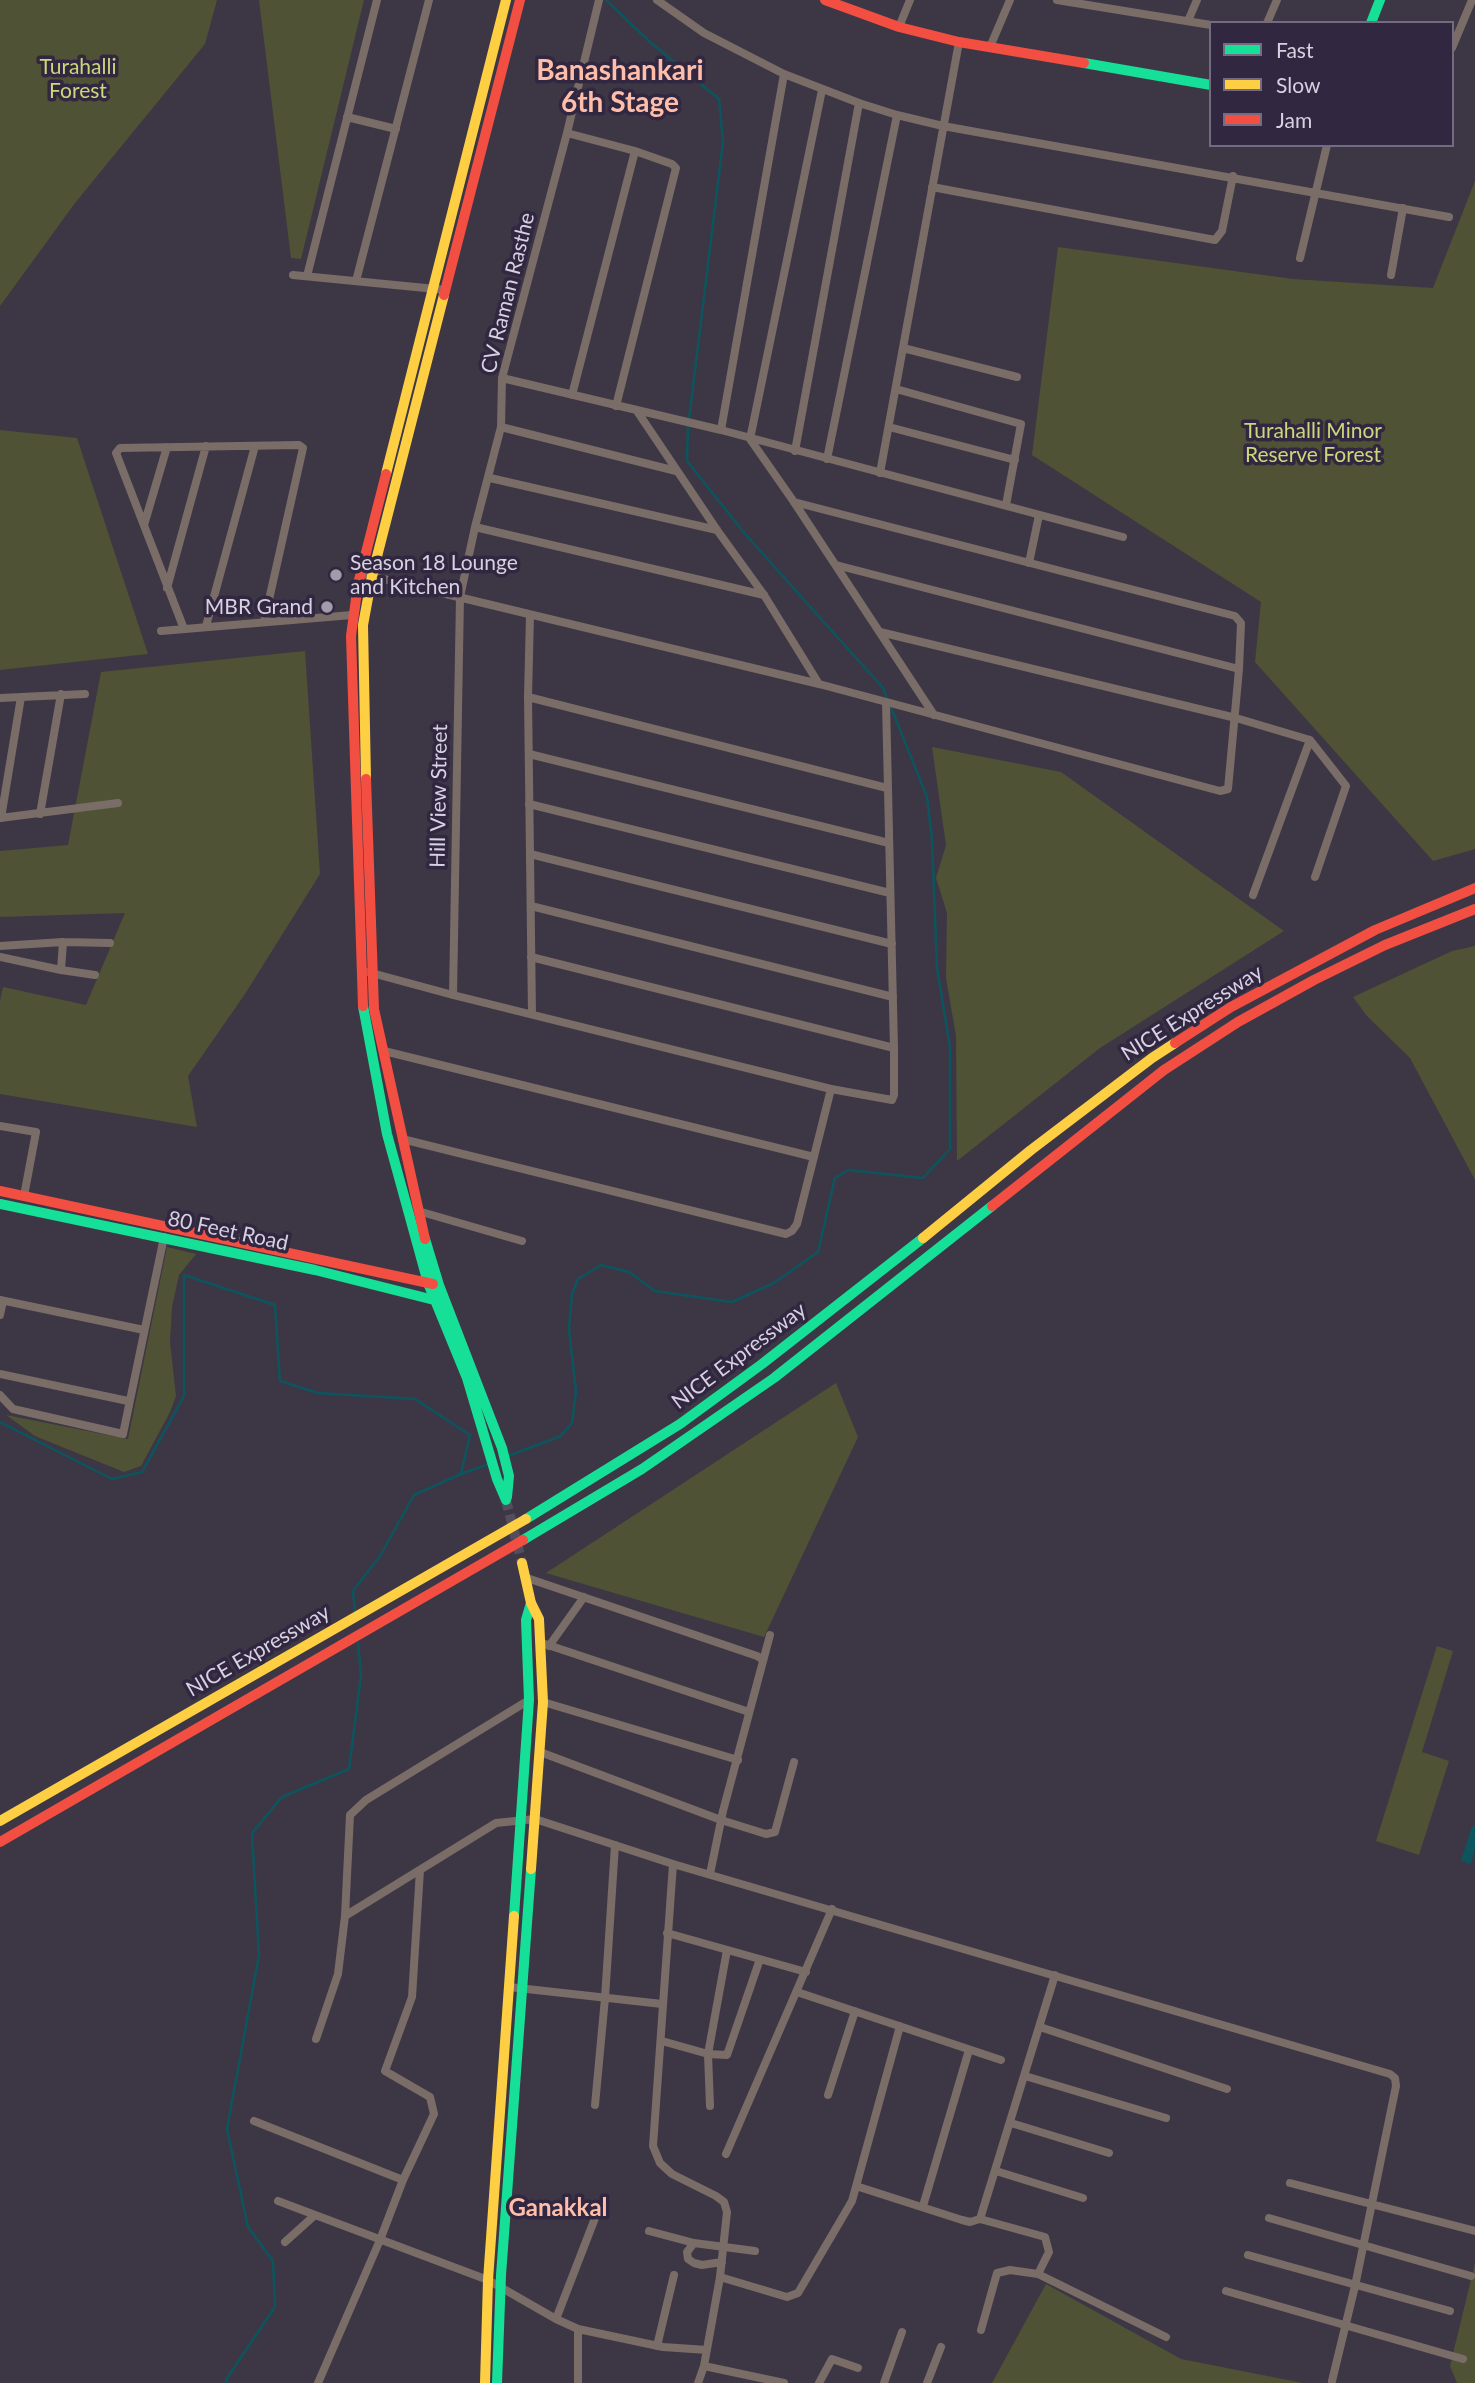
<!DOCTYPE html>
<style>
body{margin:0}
#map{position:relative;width:1475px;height:2383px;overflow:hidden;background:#3d3745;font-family:Lato,sans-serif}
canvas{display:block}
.legend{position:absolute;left:1209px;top:21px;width:245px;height:126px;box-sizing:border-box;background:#322740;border:2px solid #746b80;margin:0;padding:9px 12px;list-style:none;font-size:21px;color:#d7d1e1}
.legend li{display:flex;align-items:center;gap:14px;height:35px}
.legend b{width:35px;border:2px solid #746b80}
</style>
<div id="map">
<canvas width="1475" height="2383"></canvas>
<ul class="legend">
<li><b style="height:9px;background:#16e098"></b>Fast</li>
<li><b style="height:9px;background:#ffcf43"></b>Slow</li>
<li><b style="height:9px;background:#f24e42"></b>Jam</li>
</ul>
</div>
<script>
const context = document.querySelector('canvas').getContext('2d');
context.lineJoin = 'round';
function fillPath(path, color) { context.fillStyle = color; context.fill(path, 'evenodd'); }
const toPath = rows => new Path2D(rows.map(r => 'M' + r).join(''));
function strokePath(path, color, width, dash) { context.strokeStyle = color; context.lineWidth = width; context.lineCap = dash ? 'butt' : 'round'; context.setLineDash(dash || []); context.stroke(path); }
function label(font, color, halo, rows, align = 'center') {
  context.font = font + ' Lato,sans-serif'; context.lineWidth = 7; context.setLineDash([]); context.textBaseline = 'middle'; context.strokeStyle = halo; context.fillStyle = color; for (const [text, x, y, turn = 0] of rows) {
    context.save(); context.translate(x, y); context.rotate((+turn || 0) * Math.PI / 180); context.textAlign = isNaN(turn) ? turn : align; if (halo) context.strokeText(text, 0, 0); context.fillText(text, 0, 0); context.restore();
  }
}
fillPath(toPath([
 [0,0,217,0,205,44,75,203,0,306],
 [259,0,364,0,301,259,291,258],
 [1475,181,1475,849,1433,861,1255,662,1261,602,1032,455,1058,247,1293,279,1433,288],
 [0,430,77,438,148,654,0,670],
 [305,651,320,874,245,994,188,1076,197,1127,0,1094,0,1001,3,987,86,1005,125,913,0,917,0,851,68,845,101,672],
 [932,747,1061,772,1284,931,1100,1048,957,1161,956,1036,946,978,947,913,936,878,946,845],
 [1475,946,1475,1180,1410,1058,1367,1016,1353,997,1452,951],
 [167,1247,196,1254,179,1275,172,1307,170,1342,176,1396,170,1412,141,1466,124,1472,35,1436,6,1415,128,1439],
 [836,1383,858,1437,764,1637,546,1573],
 [1437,1646,1453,1651,1422,1752,1449,1761,1419,1855,1376,1841],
 [1475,2263,1475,2383,1457,2383,1450,2366],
 [1046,2284,1181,2359,1303,2383,992,2383]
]), '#4f5234');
fillPath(toPath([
 [1472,1826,1475,1827,1475,1849,1471,1864,1461,1861]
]), '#0d555e');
strokePath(toPath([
 [606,0,650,42,719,99,723,142,689,419],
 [688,426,687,461,746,535,883,688,887,698],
 [0,1422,112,1479,142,1472,184,1396,184,1275,275,1305,280,1381,318,1393,415,1399,470,1435,461,1474,414,1495,380,1556,353,1591,355,1612],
 [508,1456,561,1436,572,1423,576,1392,569,1329,572,1294,578,1279,601,1265,629,1272,655,1291,732,1302,774,1283,818,1252,835,1178,848,1170,923,1178,950,1149,950,1047,937,968,932,840,927,797,890,705],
 [461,1474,489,1464],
 [226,2383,227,2378,275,2307,273,2261,248,2227,227,2129,259,1955,252,1833,282,1797,349,1769,361,1675,358,1643]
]), '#0d555e', 2.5);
strokePath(toPath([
 [506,1500,522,1563]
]), '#544e5c', 10, [10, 5]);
strokePath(toPath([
 [657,0,704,33,784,74,859,103,897,115,943,126,1449,217],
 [1057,0,1211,25],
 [1188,21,1197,0],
 [1267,23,1277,0],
 [899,27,910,0],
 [990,47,1010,0],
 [1452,48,1472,0],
 [822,90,750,439,794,502,934,715],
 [347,117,396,129],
 [567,133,635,151,672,164,676,168,616,406],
 [932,187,1215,240,1222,231,1233,176],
 [1300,258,1327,145],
 [293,275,446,290],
 [1391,275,1403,208],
 [307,276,377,0],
 [356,281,429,0],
 [903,348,1017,377],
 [502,378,721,430,1123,537],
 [896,389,1021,424,1006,505],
 [572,395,635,151],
 [637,411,717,530,764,595,819,684],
 [501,427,676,471],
 [889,427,1015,460],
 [721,430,784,74],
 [795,451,859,103],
 [827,459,897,115],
 [880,473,959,42],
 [490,478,717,530],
 [144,525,167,447],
 [475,527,764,595],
 [1029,563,1039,515],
 [836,565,1239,669],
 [367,575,819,684,1220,791,1228,789,1239,669,1241,623,1235,616,794,502],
 [167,588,206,446],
 [530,615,528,697,532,1014],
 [206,626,255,446],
 [184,629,116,453,120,448,299,445,303,448,264,622],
 [161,631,352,615],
 [880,632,1236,718,1310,740,1346,786,1315,877],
 [528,697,887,788],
 [0,698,85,694],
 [529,754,889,843],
 [529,804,890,893],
 [40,814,61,694],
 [0,818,118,803],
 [1,818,21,697],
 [530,854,892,944],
 [1253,895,1310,740],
 [531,906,893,997],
 [0,946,63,942,110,943],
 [0,957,61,970,63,942],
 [531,957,894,1048],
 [61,970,95,975],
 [368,972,453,995,831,1089,892,1100,894,1095,894,1048,886,703],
 [453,995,460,597,475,527,501,427,502,378,567,133,599,0],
 [384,1051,814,1157],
 [0,1126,36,1132,24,1196],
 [402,1139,786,1234,792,1231,797,1224,831,1089],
 [418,1211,522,1241],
 [0,1300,144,1330],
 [0,1315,3,1301],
 [0,1374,128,1401],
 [0,1395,13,1409,123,1434,164,1237],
 [527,1578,757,1656,762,1659],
 [542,1643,749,1712],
 [549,1646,584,1597],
 [529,1700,366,1800,350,1815,345,1916,496,1823,535,1819,673,1864,1390,2074,1395,2078,1396,2086,1355,2286,1332,2381],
 [543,1702,738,1760],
 [540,1752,721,1820,766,1834,775,1832,794,1762],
 [673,1864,653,2146,660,2163,672,2174,716,2196,724,2202,727,2212,720,2277,704,2366,698,2383],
 [710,1874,723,1811,770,1635],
 [667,1933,806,1972],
 [509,1987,662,2004],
 [797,1992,1001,2060],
 [1040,2027,1227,2089],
 [316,2039,338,1974,345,1916],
 [662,2041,708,2054,727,2055,760,1959],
 [1025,2076,1166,2118],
 [828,2095,855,2011],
 [595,2105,605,1998,615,1845],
 [710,2106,708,2054,727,1950],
 [254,2121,403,2180],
 [1011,2123,1109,2153],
 [726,2154,832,1909],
 [996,2171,1083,2198],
 [1290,2183,1475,2231],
 [856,2186,962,2220,970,2222,980,2219,1055,1975],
 [278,2201,488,2280,556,2319,578,2329,663,2347,707,2350],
 [923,2206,969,2050],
 [1269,2218,1471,2276],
 [980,2219,1045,2237,1049,2252,1038,2274],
 [649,2231,694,2243,687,2252,688,2259,694,2263,702,2265,722,2262],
 [285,2242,315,2215],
 [694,2243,755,2251],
 [1248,2255,1450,2311],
 [720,2277,787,2297,798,2293,852,2201,900,2026],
 [1226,2291,1463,2359],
 [556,2319,597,2213],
 [578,2329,578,2383],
 [981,2330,997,2273,1010,2270,1038,2274,1166,2337],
 [657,2346,674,2275],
 [704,2366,784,2383],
 [318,2383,380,2240,403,2180,434,2114,430,2097,385,2071,412,1997,420,1870],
 [819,2383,832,2359,858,2368],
 [884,2383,902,2332],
 [927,2383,941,2347]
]), '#7a6d67', 8);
strokePath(toPath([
 [1371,23,1380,0],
 [1084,63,1211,85],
 [363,1006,387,1134,428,1283,467,1378,497,1479,506,1500],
 [0,1204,315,1270,438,1301],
 [425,1239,439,1285,502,1448,509,1476,507,1497],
 [526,1519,680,1424,762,1364,923,1238],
 [523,1540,642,1469,774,1378,992,1206],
 [514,1916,529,1700,526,1620,531,1603],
 [497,2383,501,2275,531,1869]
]), '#16e098', 10);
strokePath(toPath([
 [386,474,506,0],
 [366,779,363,625,372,576,444,295],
 [923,1238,1031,1150,1152,1058,1175,1043],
 [522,1563,531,1603,539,1619,543,1702,531,1869],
 [0,1821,526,1519],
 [485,2383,488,2280,514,1916]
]), '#ffcf43', 10);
strokePath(toPath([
 [825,0,899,27,959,42,1084,63],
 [444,295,520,0],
 [366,779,374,1009,425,1239],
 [363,1006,351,636,358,584,386,474],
 [1175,1043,1231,1007,1375,930,1475,888],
 [0,1191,433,1284],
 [992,1206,1164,1070,1238,1022,1314,980,1385,945,1475,909],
 [0,1842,523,1540]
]), '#f24e42', 10);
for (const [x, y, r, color] of [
 [336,575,7,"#a19baa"],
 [327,607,7,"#a19baa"]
]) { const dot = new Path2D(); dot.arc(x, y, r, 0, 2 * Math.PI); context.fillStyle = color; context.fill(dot); strokePath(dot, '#322740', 2.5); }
label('21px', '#ccd67a', '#322740', [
 ["Turahalli",78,67],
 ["Forest",78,91],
 ["Turahalli Minor",1313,431],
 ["Reserve Forest",1313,455]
]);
label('21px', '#d7d1e1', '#322740', [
 ["CV Raman Rasthe",508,293,-76],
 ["Hill View Street",439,796,-89],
 ["NICE Expressway",1192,1013,-32],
 ["80 Feet Road",228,1231,12],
 ["NICE Expressway",739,1356,-37],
 ["NICE Expressway",258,1651,-30]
]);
label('21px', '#d7d1e1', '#322740', [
 ["Season 18 Lounge",350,563],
 ["and Kitchen",350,587],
 ["MBR Grand",313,607,"right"]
], 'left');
label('bold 24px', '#febea9', '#322740', [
 ["Ganakkal",558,2208]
]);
label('bold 28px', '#febea9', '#322740', [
 ["Banashankari",620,71],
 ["6th Stage",620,103]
]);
</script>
